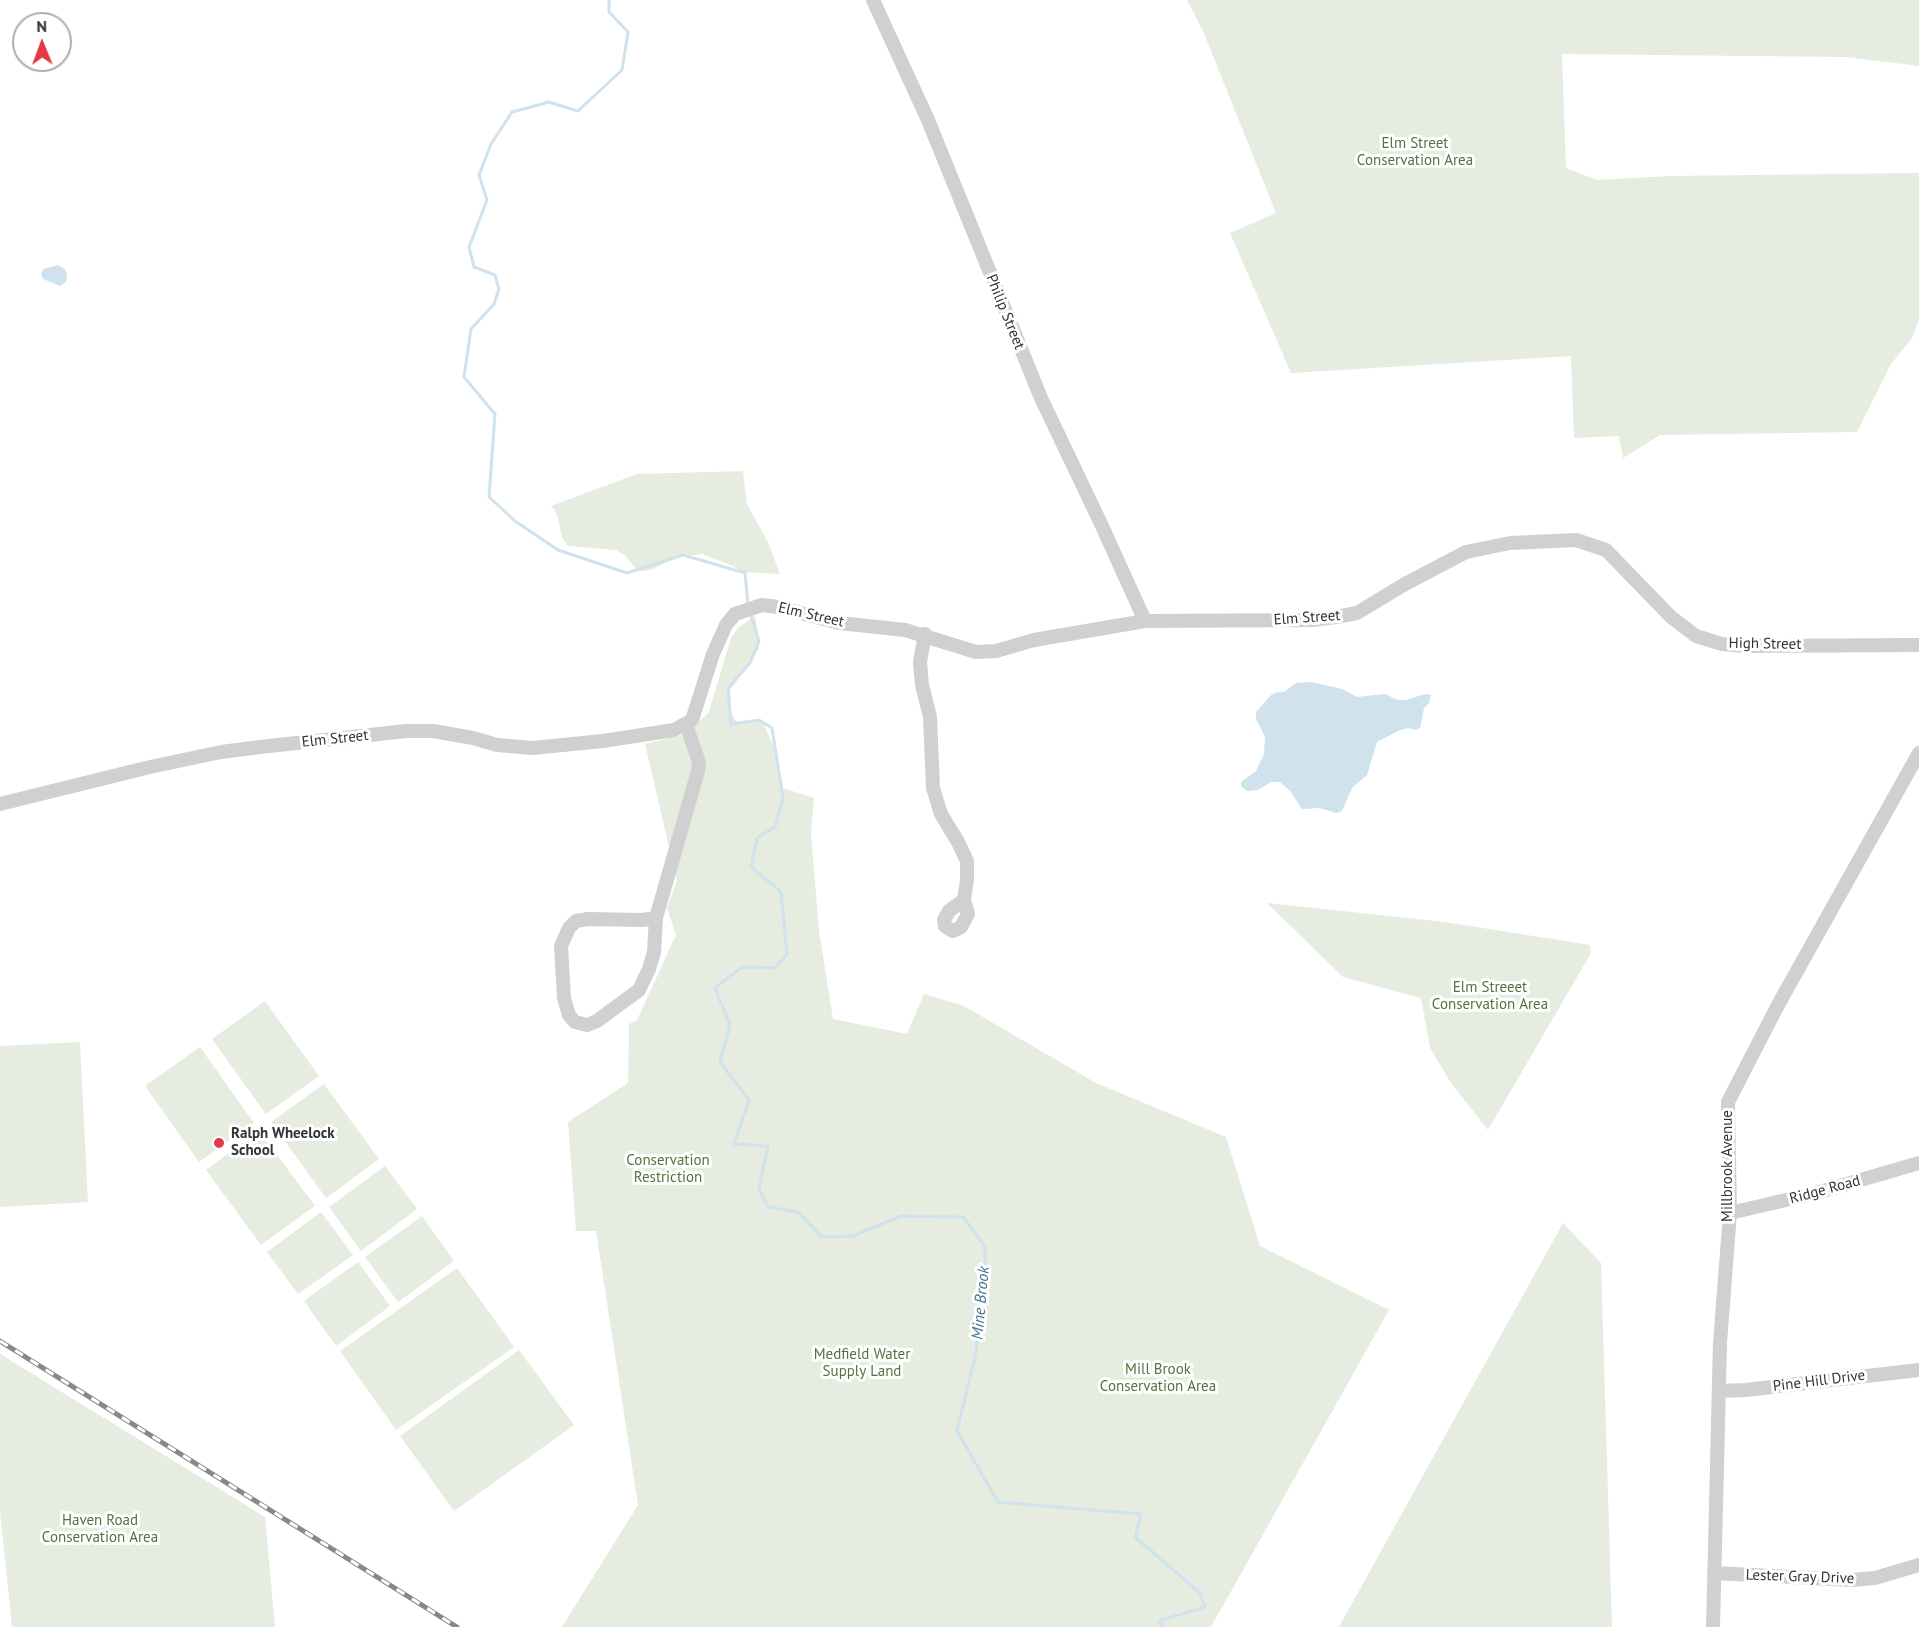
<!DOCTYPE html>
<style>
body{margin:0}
#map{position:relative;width:1919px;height:1627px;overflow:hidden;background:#fff;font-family:"PT Sans",sans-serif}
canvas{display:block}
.north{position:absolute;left:12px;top:12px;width:60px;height:60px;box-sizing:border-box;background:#fff;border:2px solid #adadad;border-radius:50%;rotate:359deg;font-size:16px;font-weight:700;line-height:24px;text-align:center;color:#333}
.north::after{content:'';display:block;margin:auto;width:21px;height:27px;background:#e63946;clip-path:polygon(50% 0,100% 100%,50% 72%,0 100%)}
</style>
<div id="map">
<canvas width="1919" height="1627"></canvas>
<div class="north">N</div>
</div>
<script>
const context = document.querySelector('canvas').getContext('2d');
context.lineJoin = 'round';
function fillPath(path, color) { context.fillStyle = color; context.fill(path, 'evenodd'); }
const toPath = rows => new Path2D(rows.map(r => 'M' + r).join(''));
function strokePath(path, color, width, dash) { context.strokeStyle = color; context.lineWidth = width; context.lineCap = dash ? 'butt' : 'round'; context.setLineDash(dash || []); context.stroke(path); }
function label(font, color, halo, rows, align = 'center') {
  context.font = font + ' "PT Sans",sans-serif'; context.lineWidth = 6; context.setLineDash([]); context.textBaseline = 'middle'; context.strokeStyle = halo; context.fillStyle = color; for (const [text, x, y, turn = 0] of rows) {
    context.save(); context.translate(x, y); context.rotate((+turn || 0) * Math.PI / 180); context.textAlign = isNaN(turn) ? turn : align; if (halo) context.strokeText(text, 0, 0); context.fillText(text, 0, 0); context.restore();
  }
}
fillPath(toPath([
 [1187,0,1919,0,1919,66,1846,57,1562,54,1566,168,1597,180,1671,176,1919,173,1919,320,1912,338,1891,364,1857,432,1660,435,1623,458,1619,436,1574,438,1571,356,1291,373,1230,233,1276,213,1203,31],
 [743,471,747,504,768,542,780,574,741,572,735,567,702,554,677,557,651,570,641,571,634,567,626,556,616,550,568,546,562,538,557,514,551,506,637,474],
 [755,616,759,640,759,648,751,662,730,690,728,701,730,711,735,720,738,722,755,720,764,725,777,753,783,788,814,798,811,834,819,931,833,1019,907,1034,924,994,964,1006,1096,1083,1226,1137,1260,1246,1389,1310,1211,1627,562,1627,638,1505,596,1231,576,1231,568,1122,628,1083,629,1024,637,1020,676,935,667,908,677,881,645,744,686,734,709,712,731,638,738,628],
 [1267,903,1445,922,1590,945,1591,953,1488,1130,1451,1083,1430,1048,1421,998,1343,977],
 [265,1001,319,1076,266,1114,212,1039],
 [80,1042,88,1202,0,1207,0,1046],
 [200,1047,254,1123,199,1162,145,1086],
 [324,1084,379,1159,326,1198,271,1122],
 [259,1131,315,1206,261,1245,206,1170],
 [385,1166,417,1209,361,1251,329,1207],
 [321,1212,353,1255,298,1294,267,1252],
 [422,1216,454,1261,398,1302,365,1257],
 [1563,1223,1601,1263,1612,1627,1339,1627],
 [358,1262,390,1306,336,1346,304,1301],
 [457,1268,514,1347,396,1430,340,1351],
 [519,1350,574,1425,454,1511,400,1436],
 [0,1354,265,1517,275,1627,12,1627,0,1512]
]), '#e6ecdf');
fillPath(toPath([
 [58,265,65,269,67,275,66,282,60,286,43,279,41,274,43,269],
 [1311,682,1342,689,1357,697,1385,694,1398,700,1406,700,1425,694,1431,695,1429,703,1424,708,1420,728,1416,730,1408,728,1398,731,1377,742,1367,775,1352,788,1342,811,1337,813,1319,808,1302,809,1291,792,1280,782,1271,782,1258,790,1247,791,1241,786,1241,782,1256,771,1264,754,1265,737,1256,719,1256,712,1271,695,1277,692,1284,692,1296,683]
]), '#cfe2ee');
strokePath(toPath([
 [609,0,609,12,628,32,622,70,578,111,549,102,512,112,491,144,479,175,487,200,469,247,474,267,495,275,499,289,494,304,471,329,464,377,495,414,489,497,515,521,558,550,627,573,683,555,745,573,748,604],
 [751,616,759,641,750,663,728,688,731,724,759,720,772,728,783,798,775,827,757,838,751,867,781,892,787,954,775,968,742,967,715,988,730,1025,720,1062,749,1100,734,1144,768,1146,759,1189,768,1207,798,1212,822,1237,853,1236,901,1216,963,1217,985,1246,985,1284,975,1357,957,1431,998,1502,1141,1514,1135,1537,1200,1593,1205,1607,1159,1621,1163,1627]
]), '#cfe2ee', 3);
strokePath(toPath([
 [873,0,928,120,1041,398,1102,526,1145,621],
 [925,634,920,662,922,685,930,717,933,788,941,814,958,842,967,861,967,880,964,900,968,914,961,927,953,931,949,929,945,926,944,920,949,911,964,900],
 [0,804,150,767,221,752,260,747,406,731,433,731,473,738,497,745,533,748,603,741,674,730,692,720,713,654,726,625,735,614,762,605,778,607,839,623,905,630,976,652,996,651,1034,640,1145,621,1313,620,1336,617,1357,613,1405,584,1466,552,1510,543,1576,540,1606,550,1671,617,1696,636,1722,644,1744,646,1919,645],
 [656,918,642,920,588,919,576,921,569,928,561,946,564,998,569,1015,575,1022,587,1025,597,1021,639,990,649,969,654,952,656,918,698,771,699,762,686,725],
 [1730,1213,1816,1193,1919,1163],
 [1720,1391,1746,1390,1919,1370],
 [1714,1573,1851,1580,1875,1578,1919,1565],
 [1713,1627,1720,1343,1730,1213,1728,1102,1778,1005,1919,753]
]), '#d0d0d0', 14);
const rail = toPath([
 [0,1341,457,1627]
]);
strokePath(rail, '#888', 5);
strokePath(rail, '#fff', 3, [9]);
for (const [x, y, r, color] of [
 [219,1143,6,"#e63946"]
]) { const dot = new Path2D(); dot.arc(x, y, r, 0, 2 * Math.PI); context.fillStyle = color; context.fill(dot); strokePath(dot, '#fff', 2); }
label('15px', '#56703f', '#fff', [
 ["Elm Street",1415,144],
 ["Conservation Area",1415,161],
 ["Elm Streeet",1490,988],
 ["Conservation Area",1490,1005],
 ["Conservation",668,1161],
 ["Restriction",668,1178],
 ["Medfield Water",862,1355],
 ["Supply Land",862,1372],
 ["Mill Brook",1158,1370],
 ["Conservation Area",1158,1387],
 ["Haven Road",100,1521],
 ["Conservation Area",100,1538]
]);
label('15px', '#333', '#fff', [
 ["Philip Street",1005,312,68],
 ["Elm Street",811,615,13],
 ["Elm Street",1307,618,-4],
 ["High Street",1765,644,1],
 ["Elm Street",335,739,-6],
 ["Millbrook Avenue",1728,1166,-90],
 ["Ridge Road",1825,1190,-15],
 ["Pine Hill Drive",1819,1381,-7],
 ["Lester Gray Drive",1800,1577,2]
]);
label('bold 15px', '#333', '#fff', [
 ["Ralph Wheelock",231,1134],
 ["School",231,1151]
], 'left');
label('italic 16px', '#3f7597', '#fff', [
 ["Mine Brook",981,1303,-85]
]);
</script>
